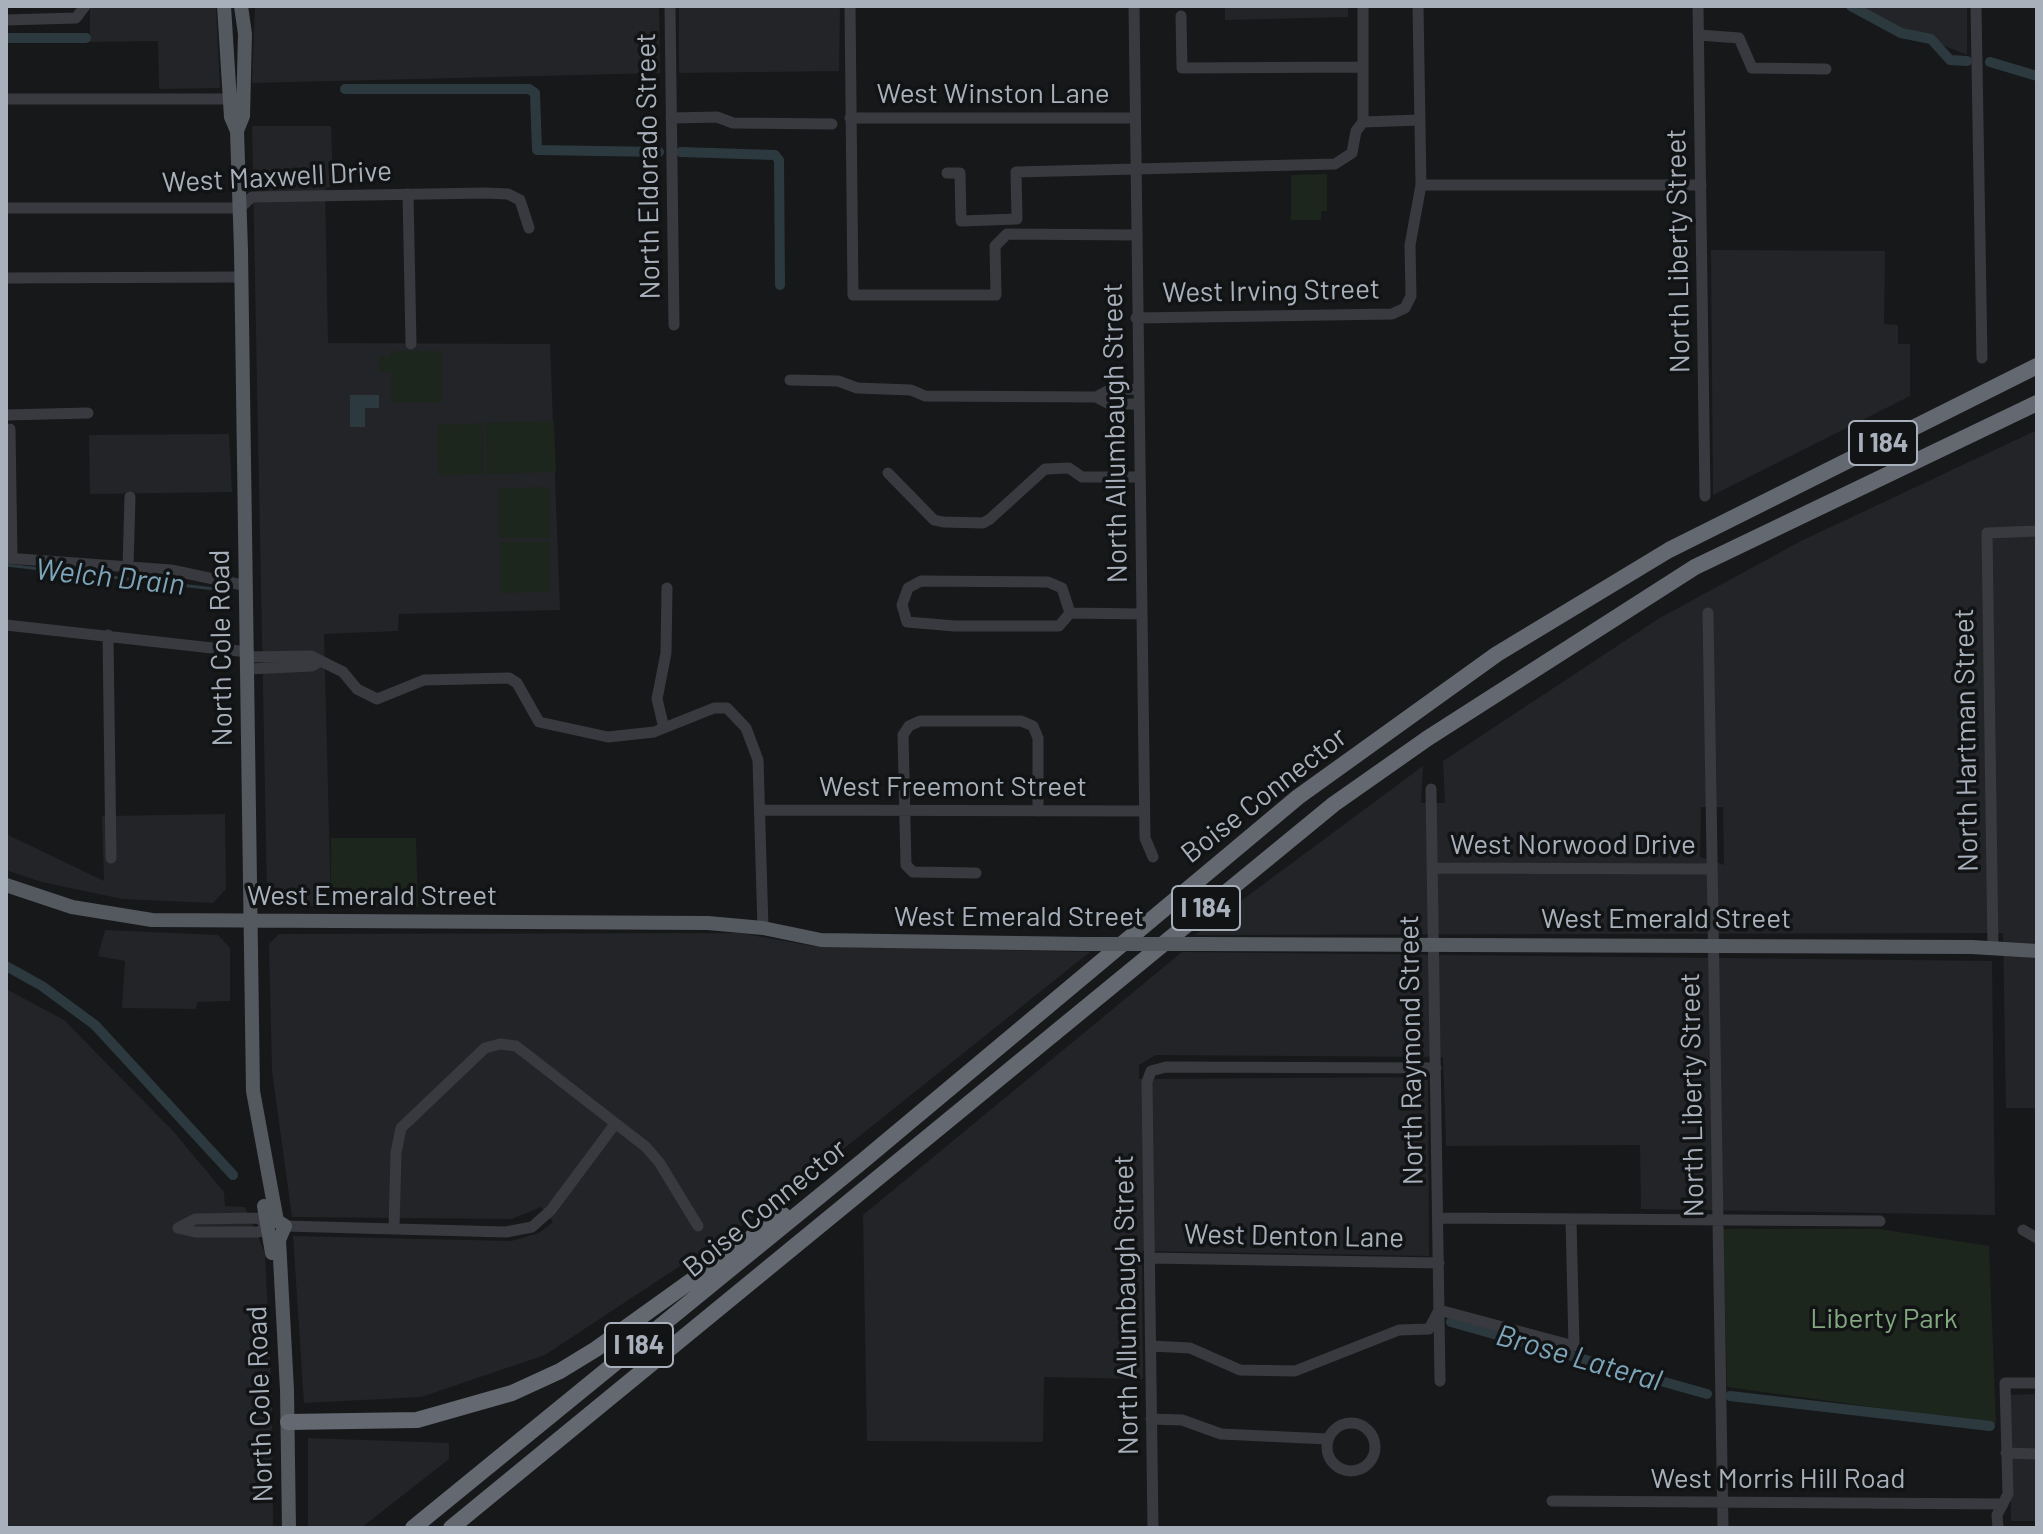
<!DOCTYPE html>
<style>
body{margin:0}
#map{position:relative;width:2043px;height:1534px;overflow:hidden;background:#17181a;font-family:Barlow,sans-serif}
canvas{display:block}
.frame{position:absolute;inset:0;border:8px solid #a8b1bb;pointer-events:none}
</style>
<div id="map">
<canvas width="2043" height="1534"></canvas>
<div class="frame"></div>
</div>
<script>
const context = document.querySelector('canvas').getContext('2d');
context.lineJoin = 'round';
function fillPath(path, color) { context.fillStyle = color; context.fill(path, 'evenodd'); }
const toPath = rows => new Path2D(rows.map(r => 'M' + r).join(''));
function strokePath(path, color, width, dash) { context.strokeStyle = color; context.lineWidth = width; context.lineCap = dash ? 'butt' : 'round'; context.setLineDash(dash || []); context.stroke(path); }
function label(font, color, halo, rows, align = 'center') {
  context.font = font + ' Barlow,sans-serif'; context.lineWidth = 7; context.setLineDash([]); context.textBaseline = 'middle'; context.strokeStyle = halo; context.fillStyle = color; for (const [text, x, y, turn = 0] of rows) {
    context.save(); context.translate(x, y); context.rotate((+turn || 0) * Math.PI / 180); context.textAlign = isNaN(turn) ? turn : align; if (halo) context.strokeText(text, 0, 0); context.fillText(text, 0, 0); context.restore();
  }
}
fillPath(toPath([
 [90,6,216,6,220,88,159,89,158,41,90,42],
 [255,6,659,6,660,73,252,83],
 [679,6,840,6,839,71,679,73],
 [1225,6,1348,6,1348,17,1225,20],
 [1858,6,1967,6,1967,55,1871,16],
 [252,126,331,126,333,186,325,188,328,343,550,344,560,610,399,614,398,631,324,634,331,906,282,906,267,893],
 [1711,250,1885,251,1884,324,1898,325,1898,344,1910,344,1910,396,1713,495],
 [2037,430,2037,1108,2006,1108,2003,933,1195,935,1423,766,1421,803,1445,803,1443,761,1658,619,1801,541],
 [1701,807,1723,807,1724,865,1700,857],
 [229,434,232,492,90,494,89,435],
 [225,814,226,889,213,903,122,899,42,882,6,870,6,834,104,881,102,816],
 [105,930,218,935,230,948,230,1001,197,1002,196,1009,122,1008,125,961,98,956],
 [740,933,813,946,1090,952,777,1202,545,1355,421,1397,304,1403,293,1236,511,1241,539,1233,553,1222,541,1207,512,1219,292,1217,272,1071,269,944,279,934],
 [1182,952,1992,961,1995,1215,1641,1209,1640,1145,1446,1146,1443,1057,1156,1055,1139,1065,1139,1079,1428,1077,1429,1256,1142,1251,1143,1379,1044,1377,1043,1442,867,1441,863,1215],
 [6,989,64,1020,173,1131,224,1192,225,1206,245,1207,265,1253,272,1400,273,1528,6,1528],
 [2037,1394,2037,1521,2011,1521,2010,1395],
 [308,1438,449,1443,449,1459,361,1528,308,1528]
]), '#232427');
fillPath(toPath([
 [1327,174,1327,211,1321,211,1321,220,1291,220,1291,175],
 [391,351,442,351,442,402,391,402,391,372,379,371,379,357,390,357],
 [554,421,556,472,487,474,486,423],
 [483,423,484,474,438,475,437,425],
 [549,487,550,538,499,538,499,488],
 [500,542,550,542,550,592,500,593],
 [331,838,416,838,418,907,331,906],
 [1723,1229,1879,1229,1989,1246,1996,1424,1727,1387]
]), '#1d261d');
fillPath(toPath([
 [350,395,379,395,379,408,365,408,365,427,350,427]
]), '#2c3a40');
strokePath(toPath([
 [6,565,215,589]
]), '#2c3a40', 3);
strokePath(toPath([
 [1851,6,1901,33,1931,39,1950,60,1967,61],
 [6,38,86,38],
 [1990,62,2037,76],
 [345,89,529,89,535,93,537,150,659,152],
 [681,152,775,155,779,160,780,285],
 [6,966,42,986,95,1025,233,1175],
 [1451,1322,1707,1394],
 [1730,1396,1990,1426]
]), '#2c3a40', 10);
strokePath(toPath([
 [670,6,674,325],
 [850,6,853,295,996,295,995,246,1007,234,1137,235],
 [1134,6,1145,838,1153,857],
 [1363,6,1363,122],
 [1698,6,1705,496],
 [1976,6,1982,358],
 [1181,16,1182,68,1362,67],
 [6,20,76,18,85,6],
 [1699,35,1739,38,1752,68,1826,69],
 [6,99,229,99],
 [671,118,717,117,733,123,832,124],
 [850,118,1135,118],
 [947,173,960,173,961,221,1017,219,1016,172,1335,164,1352,153,1356,131,1363,122,1420,120],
 [1421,185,1701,185],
 [408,194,411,344],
 [6,208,240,208,252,197,485,193,508,194,520,200,529,228],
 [6,278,242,277],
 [1136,318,1392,314,1405,308,1411,296,1410,245,1421,185,1418,6],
 [790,380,838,381,857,388,911,390,925,396,1096,397],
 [1139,389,1109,390,1096,397,1109,404,1139,404],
 [6,415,88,413],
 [10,429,12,558],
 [888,473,934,520,943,522,983,523,990,519,1045,469,1069,468,1082,477,1140,477],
 [6,558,171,570,247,586],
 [128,567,130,497],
 [921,581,1048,582,1062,588,1070,613,1059,626,955,626,907,622,902,605,908,588,921,581],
 [1070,613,1142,614],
 [1708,613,1723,1528],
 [6,625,248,652],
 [108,635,111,858],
 [248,657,311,656,321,661,312,666,249,669],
 [321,661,343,672,357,689,377,699,424,680,509,678,517,683,539,722,608,737,654,732,714,708,727,708,746,728,758,760,763,928],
 [664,728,657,699,666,653,667,588],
 [1431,789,1440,1381],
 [762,810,1144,811],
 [1433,868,1712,869],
 [976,873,913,872,906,865,903,735,909,726,920,721,1021,721,1033,726,1038,738,1038,811],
 [1993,947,1987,533,2037,531],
 [258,1218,268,1225,259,1232,195,1232,178,1228,195,1219,258,1218],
 [1438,1218,1880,1221],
 [285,1226,506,1232,532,1227,551,1210,615,1124],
 [394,1229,396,1153,401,1128,485,1048,500,1044,516,1046,646,1147,659,1162,698,1226],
 [2023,1230,2037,1238],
 [1149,1258,1439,1263],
 [1151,1346,1190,1348,1240,1370,1295,1371,1399,1330,1429,1329,1439,1310,1574,1346,1571,1219],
 [1151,1419,1182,1420,1221,1434,1328,1439],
 '1327 1447a24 24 0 1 1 48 0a24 24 0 1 1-48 0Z',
 [2006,1453,2037,1454],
 [1552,1501,2003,1504],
 [1153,1528,1147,1082,1151,1071,1166,1067,1436,1068],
 [1998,1528,1997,1515,2008,1494,2005,1383,2037,1383]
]), '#383a3f', 11);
strokePath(toPath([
 [224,6,231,117,237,131,241,250,253,1091,277,1221,285,1226],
 [237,131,243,116,245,34,241,6],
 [6,885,72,907,152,920,708,923,763,928,821,940,1084,944],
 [1204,944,1972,947,2037,951],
 [264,1206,272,1253],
 [285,1226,279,1240,287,1390,289,1528]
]), '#54585f', 14);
strokePath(toPath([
 [288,1422,417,1420,512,1393,560,1371,596,1349,783,1215],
 [413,1528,864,1160,1298,797,1497,654,1669,550,2037,366],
 [451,1528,1334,804,1428,738,1695,567,2037,403]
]), '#646971', 16);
strokePath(toPath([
 [1084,944,1204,944]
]), '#54585f', 14);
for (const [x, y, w] of [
 [1883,443,68],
 [1206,908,68],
 [639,1345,68]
]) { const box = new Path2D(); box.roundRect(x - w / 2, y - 22, w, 44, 6); context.fillStyle = '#121315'; context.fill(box); strokePath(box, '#a8b1bb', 2); }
label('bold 26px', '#a8b1bb', null, [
 ["I 184",1883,443],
 ["I 184",1206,908],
 ["I 184",639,1345]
]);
label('28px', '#a8b1bb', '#121315', [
 ["West Winston Lane",993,94],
 ["North Eldorado Street",648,166,-91],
 ["West Maxwell Drive",277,177,-3],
 ["North Liberty Street",1678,251,-91],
 ["West Irving Street",1271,291,-1],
 ["North Allumbaugh Street",1115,433,-91],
 ["North Cole Road",221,648,-91],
 ["North Hartman Street",1966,740,-91],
 ["West Freemont Street",953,787],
 ["Boise Connector",1264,795,-38],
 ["West Norwood Drive",1573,845],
 ["West Emerald Street",372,896],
 ["West Emerald Street",1019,917],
 ["West Emerald Street",1666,919],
 ["North Raymond Street",1411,1050,-91],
 ["North Liberty Street",1692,1095,-91],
 ["Boise Connector",765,1208,-39],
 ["West Denton Lane",1294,1236,1],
 ["North Allumbaugh Street",1126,1305,-91],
 ["North Cole Road",260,1404,-92],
 ["West Morris Hill Road",1778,1479]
]);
label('28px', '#81a87e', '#121315', [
 ["Liberty Park",1884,1319]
]);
label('italic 30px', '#7ca5b9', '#121315', [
 ["Welch Drain",110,577,6],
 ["Brose Lateral",1579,1358,16]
]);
</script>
